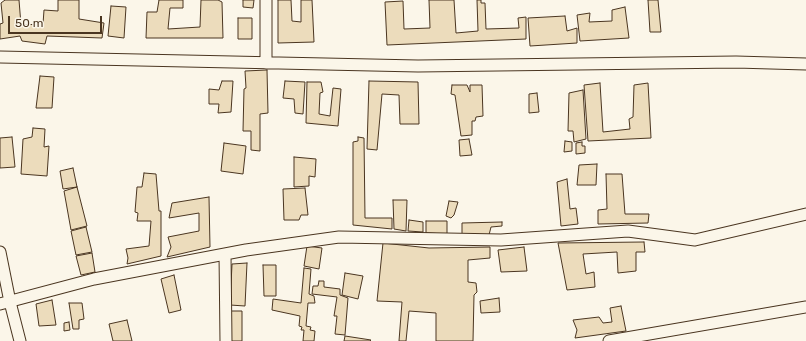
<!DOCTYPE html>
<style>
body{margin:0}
#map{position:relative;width:806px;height:341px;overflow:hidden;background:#fbf6e9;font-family:Rubik,sans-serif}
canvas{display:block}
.scale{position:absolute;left:8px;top:16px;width:94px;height:18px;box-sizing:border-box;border:2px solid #4a3520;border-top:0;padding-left:5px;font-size:12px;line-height:14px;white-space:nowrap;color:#4a3520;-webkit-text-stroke:3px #fbf6e9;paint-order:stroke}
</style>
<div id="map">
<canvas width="806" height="341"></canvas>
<div class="scale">50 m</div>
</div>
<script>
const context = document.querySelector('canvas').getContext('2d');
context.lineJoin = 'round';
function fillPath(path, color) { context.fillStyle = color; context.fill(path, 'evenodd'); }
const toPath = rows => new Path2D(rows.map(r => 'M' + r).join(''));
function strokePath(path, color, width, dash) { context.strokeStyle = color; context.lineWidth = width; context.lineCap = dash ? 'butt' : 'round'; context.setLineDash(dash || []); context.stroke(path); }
const building = toPath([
 [5,0,19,0,21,25,43,24,44,10,58,11,58,0,79,0,79,19,104,23,102,38,47,36,45,44,22,41,20,36,0,39,0,24,3,23,1,3,5,0],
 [159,0,183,0,183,8,170,8,168,29,200,27,201,0,218,0,222,2,223,38,146,38,147,12,157,12,159,0],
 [243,0,254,0,253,8,243,7,243,0],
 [278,0,291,0,292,21,301,22,301,0,312,0,314,42,278,43,278,0],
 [429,0,454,0,456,33,478,31,477,0,481,0,481,3,485,3,486,29,519,28,518,18,526,17,526,39,387,45,385,2,403,1,404,29,430,28,429,0],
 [648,0,658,0,661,32,650,32,648,0],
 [111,6,126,7,124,38,108,36,111,6],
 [625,7,629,38,580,41,577,15,590,13,589,22,612,21,612,10,625,7],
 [565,16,567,31,577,28,577,43,530,46,528,18,565,16],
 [238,18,252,18,252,39,238,39,238,18],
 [267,70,268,113,260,114,260,151,251,150,251,131,243,131,244,89,246,88,245,71,267,70],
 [40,76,54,77,52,108,36,108,40,76],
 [222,81,233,81,231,112,218,113,219,104,209,104,209,89,219,90,222,81],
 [285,81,305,82,303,114,295,113,294,99,283,98,285,81],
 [369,81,418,82,419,124,400,124,399,95,382,94,377,150,367,149,369,81],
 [307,82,321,82,323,92,320,93,319,114,330,116,333,88,341,89,338,126,306,123,307,82],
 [600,83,603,132,630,129,629,119,633,117,634,85,648,83,651,138,588,141,584,85,600,83],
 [452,85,467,85,470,92,470,85,482,85,483,116,476,117,475,121,472,121,472,135,461,136,455,95,451,94,452,85],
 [583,90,586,139,574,142,573,131,568,131,569,93,583,90],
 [537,93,539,112,529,113,529,94,537,93],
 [33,128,45,129,44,147,49,146,47,176,21,174,23,139,32,137,33,128],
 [12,137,15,167,0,168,0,138,12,137],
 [358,137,364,138,365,218,392,218,392,229,353,225,353,142,358,141,358,137],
 [469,139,472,155,460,156,459,140,469,139],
 [565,141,572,142,572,151,564,152,565,141],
 [582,142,582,146,585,146,585,153,576,154,576,143,582,142],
 [224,143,246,146,243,174,221,171,224,143],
 [294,157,316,159,315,177,309,176,309,186,294,187,294,157],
 [597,164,596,185,577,185,579,165,597,164],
 [73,168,77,187,63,189,60,171,73,168],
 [144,173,156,174,159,211,161,211,161,256,127,264,128,258,126,249,149,246,151,221,137,221,138,213,135,212,137,187,142,187,144,173],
 [606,174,622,174,625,214,649,214,648,223,598,224,598,210,607,209,606,174],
 [567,179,570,209,576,208,578,224,561,226,557,182,567,179],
 [77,187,87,226,71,230,64,191,77,187],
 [305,188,308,215,301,215,299,220,284,220,283,189,305,188],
 [209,197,210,247,167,257,171,247,168,237,199,231,199,213,169,218,172,203,209,197],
 [393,200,407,200,406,231,394,229,393,200],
 [449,201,458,202,454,215,451,218,446,216,449,201],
 [409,220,423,222,423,232,408,231,409,220],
 [426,221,447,221,447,234,426,233,426,221],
 [502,222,502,226,491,227,489,235,462,235,462,223,502,222],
 [86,227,92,252,76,255,71,231,86,227],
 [644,242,645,252,636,252,636,271,618,273,617,252,583,254,586,274,594,272,595,287,567,290,558,243,644,242],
 [383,243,429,248,490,247,490,258,468,260,468,282,476,283,477,292,474,295,473,341,436,341,436,313,409,311,406,341,399,341,402,302,377,301,383,243],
 [307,246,322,248,319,269,304,266,307,246],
 [524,247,527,271,501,272,498,250,524,247],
 [92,253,95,272,81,275,76,256,92,253],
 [247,263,245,306,230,305,232,264,247,263],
 [263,265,276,265,276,296,264,296,263,265],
 [304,268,311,269,309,294,314,296,315,303,308,303,306,326,311,327,310,330,315,331,314,341,303,341,304,330,301,330,302,327,299,326,300,316,272,310,273,299,301,303,304,268],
 [345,273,363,276,358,299,342,295,345,273],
 [174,275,181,310,169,313,161,279,174,275],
 [319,281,324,281,324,287,340,289,340,295,348,298,345,335,335,334,337,316,334,316,337,297,312,294,313,286,318,286,319,281],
 [499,298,500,312,481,313,480,301,499,298],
 [52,300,56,325,39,326,36,304,52,300],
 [69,303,82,303,84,319,79,320,79,329,73,329,69,303],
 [621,306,626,331,575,338,577,330,573,320,599,317,603,323,612,322,610,308,621,306],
 [231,311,242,311,242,341,230,341,231,311],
 [127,320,132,341,113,341,109,324,127,320],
 [69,322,70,330,64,331,64,323,69,322],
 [345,336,371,340,370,341,344,341,345,336]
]);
fillPath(building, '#ecdcbc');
strokePath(building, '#4a3520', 1);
const street = toPath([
 [0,57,418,66,736,62,806,64],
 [266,63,266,0],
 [0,252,10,302,20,341],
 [225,254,226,341],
 [0,304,94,279,246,250,339,237,501,240,628,231,695,240,806,214],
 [609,341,806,307]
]);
strokePath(street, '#4a3520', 13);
strokePath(street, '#fbf6e9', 11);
</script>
